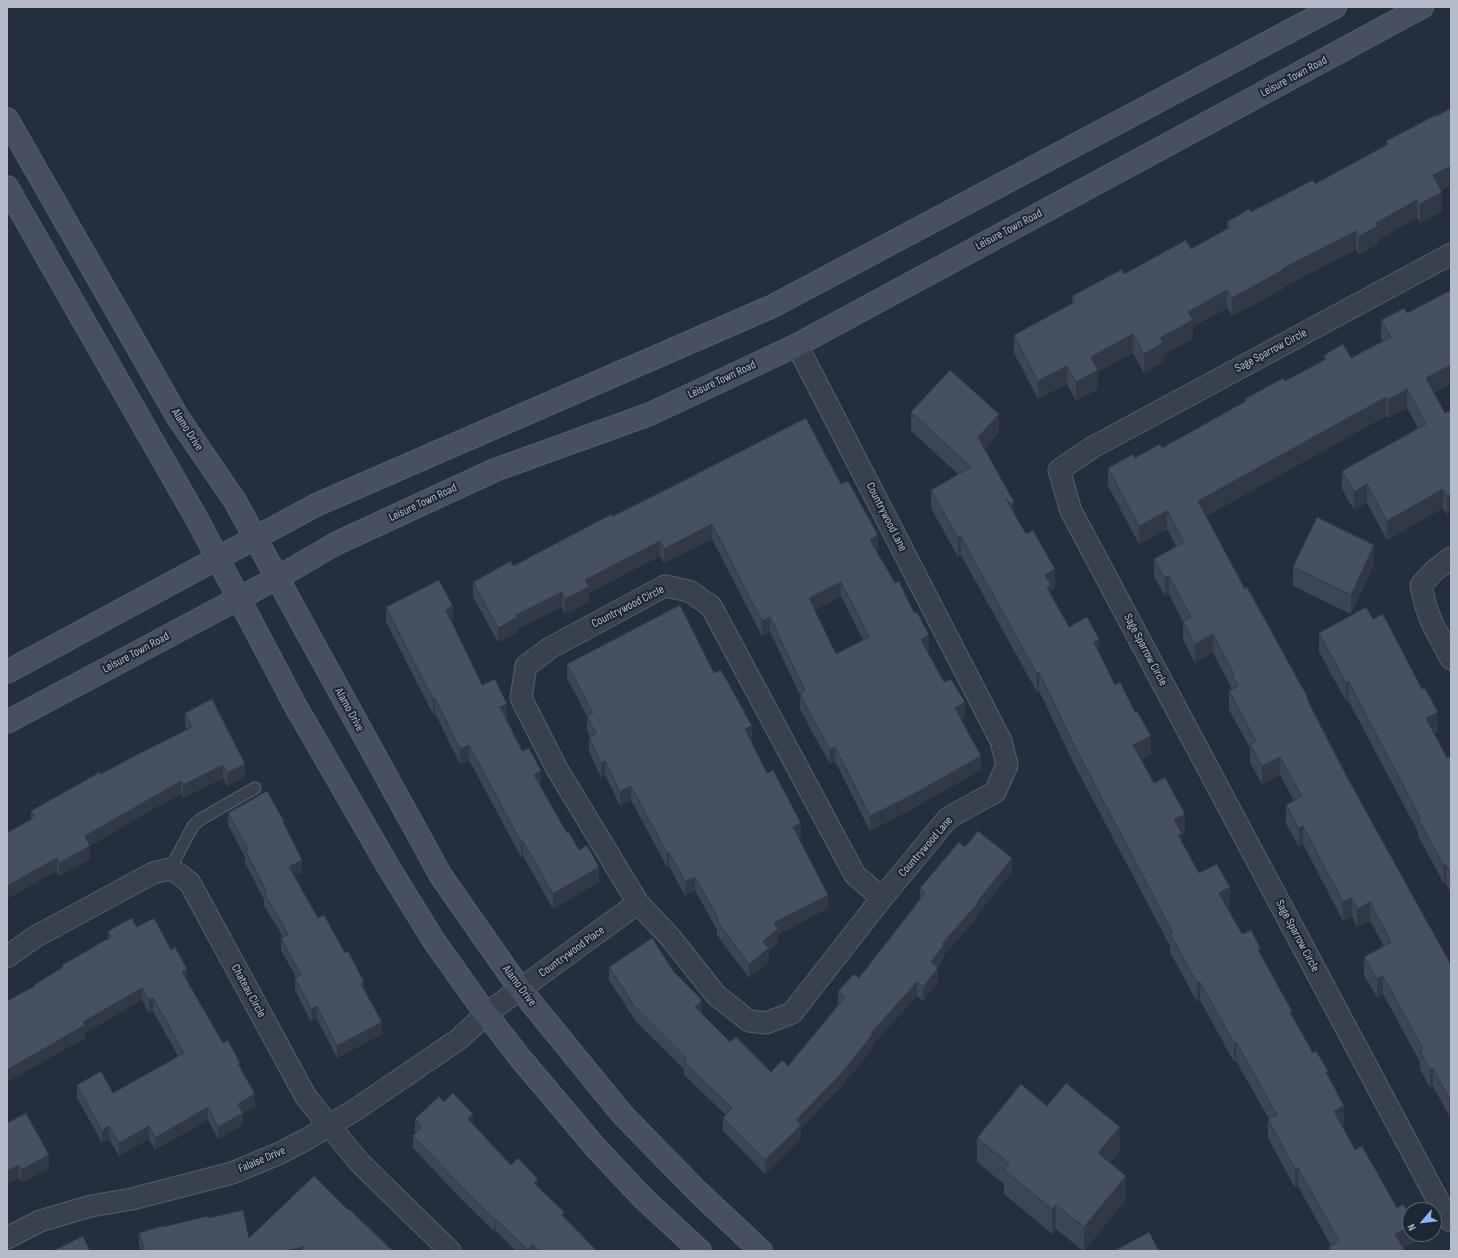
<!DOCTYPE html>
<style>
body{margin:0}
#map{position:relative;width:1458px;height:1258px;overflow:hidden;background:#242f3e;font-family:"Sofia Sans Condensed",sans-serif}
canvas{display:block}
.frame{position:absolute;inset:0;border:8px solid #b4bcc9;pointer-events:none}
.north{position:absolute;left:1402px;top:1202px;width:40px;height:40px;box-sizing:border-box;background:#1d2633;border:1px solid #59626f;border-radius:50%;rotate:242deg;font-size:11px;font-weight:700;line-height:16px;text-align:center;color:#b4bcc9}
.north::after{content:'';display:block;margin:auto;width:14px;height:18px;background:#8ab4f8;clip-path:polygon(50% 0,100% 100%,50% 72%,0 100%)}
</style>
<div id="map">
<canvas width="1458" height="1258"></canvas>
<div class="frame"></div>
<div class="north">N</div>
</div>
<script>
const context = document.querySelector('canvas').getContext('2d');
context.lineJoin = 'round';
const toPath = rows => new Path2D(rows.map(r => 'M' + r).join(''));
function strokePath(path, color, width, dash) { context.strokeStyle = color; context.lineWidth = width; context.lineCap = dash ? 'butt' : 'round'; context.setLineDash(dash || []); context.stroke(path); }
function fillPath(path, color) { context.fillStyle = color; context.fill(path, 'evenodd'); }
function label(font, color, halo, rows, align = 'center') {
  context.font = font + ' "Sofia Sans Condensed",sans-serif'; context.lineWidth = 4; context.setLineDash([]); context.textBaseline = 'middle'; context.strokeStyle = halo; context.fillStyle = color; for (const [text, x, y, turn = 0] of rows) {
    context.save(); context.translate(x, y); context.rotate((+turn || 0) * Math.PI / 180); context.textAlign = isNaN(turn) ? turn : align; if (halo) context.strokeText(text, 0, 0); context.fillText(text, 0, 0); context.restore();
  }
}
const service = toPath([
 [170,869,193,826,201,819,255,788]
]);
const minor = toPath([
 [1451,254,1093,447,1059,470,1071,511,1442,1208,1451,1221],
 [797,345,1001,741,1007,765,995,792,948,818,882,898,792,1013,766,1023,749,1021,716,995,670,937,638,903,557,769,521,698,526,666,550,648,665,586,689,591,711,606,855,875,882,898],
 [1451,558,1435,570,1421,585,1425,604,1432,623,1451,659],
 [7,957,35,937,153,873,170,869,180,875,190,883,306,1097,359,1162,450,1251],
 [7,1238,40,1221,91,1206,132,1199,232,1173,278,1154,305,1140,355,1110,459,1039,486,1014,638,903]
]);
const secondary = toPath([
 [7,119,177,416,235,501,441,876,520,989,622,1114,697,1191,761,1251],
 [7,187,198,521,295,705,389,868,434,941,486,1014,521,1059,596,1148,643,1198,700,1251],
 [7,672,316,505,773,306,1335,7],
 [7,722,277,578,335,544,495,470,650,414,797,345,1422,7]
]);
strokePath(service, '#565f6c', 13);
strokePath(minor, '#565f6c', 23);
strokePath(secondary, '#565f6c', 24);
strokePath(service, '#38414e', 11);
strokePath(minor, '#38414e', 21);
strokePath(secondary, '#465061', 22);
fillPath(toPath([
 [1451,108,1451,185,1441,190,1442,211,1420,223,1417,218,1378,240,1378,244,1359,255,1356,250,1283,287,1283,289,1232,316,1227,308,1193,327,1193,339,1163,355,1163,362,1144,373,1133,353,1098,372,1098,389,1076,401,1067,384,1038,399,1014,353,1014,335,1072,303,1072,296,1124,274,1191,249,1227,229,1227,222,1315,184,1386,145,1386,141],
 [1381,320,1434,393,1445,413,1451,410,1451,512,1447,515,1443,508,1387,540,1367,503,1354,510,1342,489,1342,471,1418,428,1407,408,1388,418,1386,416,1206,516,1245,589,1308,701,1347,777,1451,965,1449,1116,1433,1086,1430,1088,1420,1069,1420,1062,1383,994,1377,998,1364,975,1364,957,1384,946,1370,921,1357,927,1352,916,1343,921,1303,844,1299,847,1286,824,1286,805,1294,801,1280,775,1262,785,1250,762,1250,748,1229,710,1229,691,1232,689,1213,653,1195,663,1183,640,1183,622,1169,594,1165,596,1154,577,1154,559,1176,546,1167,529,1139,544,1108,486,1108,468,1162,448,1245,402,1245,399,1285,381,1324,360,1324,355,1351,358,1383,341,1381,338],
 [911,412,999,433,985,449,1014,502,1014,512,1055,588,1051,590,1051,595,1069,627,1099,653,1151,754,1141,760,1154,783,1185,832,1182,834,1182,841,1199,873,1230,906,1227,907,1242,934,1261,954,1292,1015,1313,1053,1328,1076,1344,1124,1342,1125,1355,1150,1415,1234,1415,1242,1403,1248,1405,1251,1329,1251,1329,1247,1331,1246,1298,1186,1295,1188,1268,1138,1268,1119,1269,1119,1236,1061,1234,1062,1200,1000,1197,1002,1170,952,1170,946,1074,764,1039,691,1037,692,961,555,958,557,931,508,931,490,958,474,911,431],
 [841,484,878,550,876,551,929,650,927,651,944,682,965,717,961,719,981,770,912,809,870,831,835,761,830,764,811,730,800,709,800,695,770,632,762,636,712,539,664,563,660,556,589,593,589,602,565,614,562,607,518,629,518,632,498,642,473,597,473,582,513,566,613,516],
 [841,596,863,640,836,654,814,610],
 [1374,564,1351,614,1293,586,1293,567],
 [386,607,453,621,452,621,482,685,507,719,506,719,522,751,541,786,541,787,567,833,579,850,599,882,553,909,523,856,521,857,469,760,460,764,435,713,433,714,386,622],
 [1319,633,1438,731,1434,733,1447,758,1451,756,1451,893,1446,884,1444,884,1418,836,1418,832,1348,700,1346,701,1319,652],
 [567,664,714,673,752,739,751,740,767,773,801,836,799,838,828,908,778,935,778,943,769,950,769,962,749,978,717,935,717,930,695,890,685,896,669,866,667,867,631,800,620,806,605,775,601,777,589,751,589,737,590,736,587,730,587,716,567,678],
 [185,713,245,777,227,786,223,778,183,798,181,793,90,846,90,859,59,876,31,820,31,811,187,729,185,726],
 [228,813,284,824,302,873,295,876,318,918,364,989,382,1034,337,1058,317,1019,311,1022,295,990,295,978,296,977,281,950,281,938,283,937,264,906,264,900,245,863,245,857,228,825],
 [965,847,1012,872,978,913,978,916,944,955,944,958,937,967,938,981,923,1001,917,996,873,1044,873,1048,840,1088,801,1128,801,1138,765,1174,723,1131,723,1118,726,1115,684,1075,684,1069,636,1022,609,980,609,967,702,1013,701,1014,730,1042,771,1072,788,1066,838,1005,838,991,859,978,920,899,920,888],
 [137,927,187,982,223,1043,240,1066,255,1107,243,1113,243,1125,218,1139,208,1120,155,1150,149,1139,119,1156,109,1139,102,1143,77,1098,77,1085,113,1093,178,1056,153,1011,149,1013,142,1000,85,1033,85,1038,7,1082,7,1001,34,986,34,985,62,968,62,965,108,939,108,931],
 [444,1102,473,1125,511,1165,538,1187,564,1217,597,1251,516,1251,496,1231,495,1232,463,1201,413,1148,413,1136,416,1133,415,1132,415,1119],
 [1047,1106,1120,1151,1110,1163,1126,1200,1084,1251,1083,1251,1056,1229,1052,1234,1004,1194,1004,1184,977,1162,977,1138],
 [7,1123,49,1168,21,1183,19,1178],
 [348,1210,393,1251,141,1251,139,1245,139,1233,162,1227,209,1218,249,1238]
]), '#3b4654');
fillPath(toPath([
 [1451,166,1451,185,1433,194,1433,175],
 [1442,192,1442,211,1420,223,1420,204],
 [1417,200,1417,218,1378,240,1378,244,1359,255,1359,236,1376,223],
 [1356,231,1356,250,1283,287,1283,289,1232,316,1232,298,1282,269],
 [1227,290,1227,308,1193,327,1193,339,1163,355,1163,362,1144,373,1144,354,1188,312],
 [1133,334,1133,353,1098,372,1098,389,1076,401,1076,382,1091,357],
 [1451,365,1451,384,1426,397,1426,378],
 [1067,366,1067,384,1038,399,1038,381],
 [1407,389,1407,408,1388,418,1388,400],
 [1386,397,1386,416,1198,520,1198,501],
 [999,414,999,433,978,456,978,437],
 [1367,484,1367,503,1354,510,1354,492],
 [1443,489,1443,508,1387,540,1387,521],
 [1451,494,1451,512,1447,515,1447,496],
 [1014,502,1014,520,1011,522,1011,504],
 [1167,511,1167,529,1139,544,1139,526],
 [712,524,712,539,664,563,664,549],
 [878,535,878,550,870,555,870,540],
 [961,537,961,555,958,557,958,538],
 [660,541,660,556,589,593,589,602,565,614,565,599,585,580],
 [1374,545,1374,564,1351,614,1351,595],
 [1055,569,1055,588,1051,590,1051,604,1047,606,1045,575],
 [1169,576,1169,594,1165,596,1165,578],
 [841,582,841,596,809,612,809,598],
 [562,592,562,607,518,629,518,632,498,642,498,628,516,615],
 [453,606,453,621,446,624,446,610],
 [770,617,770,632,762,636,762,621],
 [1213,634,1213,653,1195,663,1195,644],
 [929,635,929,650,921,654,921,640],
 [1099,639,1099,658,1094,642],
 [1039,672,1039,691,1037,692,1037,674],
 [1348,681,1348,700,1346,701,1346,683],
 [435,698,435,713,433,714,433,699],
 [965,702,965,717,955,723,955,708],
 [507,704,507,719,500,722,500,707],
 [1438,712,1438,731,1426,737,1426,718],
 [752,726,752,739,745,743,745,729],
 [1151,736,1151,754,1133,764,1133,745],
 [469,745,469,760,460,764,460,749],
 [835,747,835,761,830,764,830,750],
 [981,756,981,770,912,809,870,831,870,816],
 [1280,757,1280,775,1262,785,1262,766],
 [605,761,605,775,601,777,601,763],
 [245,764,245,777,227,786,227,773],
 [223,765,223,778,183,798,183,785],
 [541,771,541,786,534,790,534,775],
 [181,781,181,793,85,849,85,836],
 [631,786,631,800,620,806,620,792],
 [1185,814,1185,832,1182,834,1182,852,1174,820],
 [801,823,801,836,793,841,793,827],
 [1303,826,1303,844,1299,847,1299,828],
 [523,841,523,856,521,857,521,842],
 [90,846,90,859,59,876,59,863],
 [669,852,669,866,667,867,667,853],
 [57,858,57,871,7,899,7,886],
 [1012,858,1012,872,978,913,978,916,944,955,944,958,931,976,931,962,942,944],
 [302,860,302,873,289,879,289,867],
 [1446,865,1446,884,1444,884,1444,866],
 [599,867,599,882,553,909,553,894],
 [695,877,695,890,685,896,685,882],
 [1230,887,1230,906,1219,911,1219,893],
 [828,895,828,908,778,935,778,943,769,950,769,962,749,978,749,964,774,923],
 [1352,898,1352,916,1343,921,1343,902],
 [1370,902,1370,921,1357,927,1357,909],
 [938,968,938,981,923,1001,923,987],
 [187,969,187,982,182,972],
 [1383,976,1383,994,1377,998,1377,979],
 [364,982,364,995,361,984],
 [917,982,917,996,873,1044,873,1048,840,1088,801,1128,801,1138,765,1174,765,1160,796,1120,871,1033],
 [1200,982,1200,1000,1197,1002,1197,983],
 [142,988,142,1000,85,1033,85,1038,7,1082,7,1070,83,1022],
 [153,998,153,1011,149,1013,149,1000],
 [702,1000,702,1013,695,1020,695,1007],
 [317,1006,317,1019,311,1022,311,1009],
 [382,1022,382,1034,337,1058,337,1046],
 [1236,1042,1236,1061,1234,1062,1234,1043],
 [1433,1068,1433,1086,1430,1088,1430,1070],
 [255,1094,255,1107,243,1113,243,1125,218,1139,218,1127,238,1104],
 [1451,1097,1451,1115,1449,1116,1449,1098],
 [1344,1106,1344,1124,1334,1130,1334,1111],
 [208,1107,208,1120,155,1150,155,1138],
 [473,1114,473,1127,468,1119],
 [109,1126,109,1139,102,1143,102,1131],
 [149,1126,149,1139,119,1156,119,1143],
 [1120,1127,1120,1151,1098,1177,1098,1153],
 [49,1155,49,1168,21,1183,21,1170],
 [19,1165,19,1178,7,1184,7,1171],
 [1298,1168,1298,1186,1295,1188,1295,1169],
 [1126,1176,1126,1200,1084,1251,1084,1227],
 [538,1179,538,1192,534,1183],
 [1056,1205,1056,1229,1052,1234,1052,1209],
 [496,1219,496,1231,495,1232,495,1220],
 [1410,1226,1410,1234,1415,1234,1415,1242,1398,1251,1395,1234],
 [533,1244,533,1251,528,1251,528,1250],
 [304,1247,304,1251,285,1251]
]), '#303945');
const building = toPath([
 [1451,108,1451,166,1433,175,1442,192,1420,204,1417,200,1376,223,1378,226,1359,236,1356,231,1282,269,1283,270,1232,298,1227,290,1188,312,1193,320,1160,338,1163,343,1144,354,1133,334,1091,357,1098,370,1076,382,1067,366,1038,381,1014,335,1075,302,1072,296,1122,269,1124,274,1186,240,1191,249,1230,227,1227,222,1249,209,1251,212,1313,180,1315,184,1388,144,1386,141,1436,115,1437,116,1451,108],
 [1451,290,1451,365,1426,378,1445,413,1451,410,1451,494,1447,496,1443,489,1387,521,1367,484,1354,492,1342,471,1426,424,1407,389,1388,400,1386,397,1198,501,1245,589,1247,587,1308,698,1307,699,1347,777,1451,965,1451,1097,1449,1098,1433,1068,1430,1070,1420,1051,1423,1049,1383,976,1377,979,1364,957,1391,942,1370,902,1357,909,1352,898,1343,902,1303,826,1299,828,1286,805,1302,796,1280,757,1262,766,1250,744,1256,741,1229,691,1238,686,1232,675,1234,674,1213,634,1195,644,1183,622,1191,617,1169,576,1165,578,1154,559,1184,542,1167,511,1139,526,1108,468,1133,454,1135,458,1160,444,1162,448,1246,401,1245,399,1283,378,1285,381,1326,359,1324,355,1343,344,1351,358,1391,337,1381,320,1404,308,1407,313,1451,290],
 [950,370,999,414,978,437,1014,502,1011,504,1006,499,1026,534,1033,530,1055,569,1045,575,1051,585,1047,588,1069,627,1087,617,1099,639,1094,642,1115,685,1120,682,1135,712,1137,711,1151,736,1133,745,1154,783,1165,777,1185,814,1174,820,1182,833,1178,835,1199,873,1217,864,1230,887,1219,893,1242,934,1251,930,1261,949,1258,950,1292,1011,1290,1012,1313,1053,1316,1051,1328,1071,1326,1072,1344,1106,1334,1111,1355,1150,1362,1146,1397,1208,1403,1204,1410,1215,1410,1226,1395,1234,1405,1251,1332,1251,1329,1247,1339,1241,1298,1168,1295,1169,1268,1119,1277,1115,1236,1042,1234,1043,1200,982,1197,983,1170,934,1173,933,1074,745,1039,672,1037,674,961,537,958,538,931,490,971,467,911,412,950,370],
 [806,418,841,484,848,481,878,535,870,540,895,583,899,581,914,613,917,612,929,635,921,640,944,682,951,679,965,702,955,708,981,756,912,795,870,816,835,747,830,750,811,715,800,694,805,691,770,617,762,621,712,524,664,549,660,541,585,580,589,587,565,599,562,592,516,615,518,617,498,628,473,582,511,561,513,566,612,514,613,516,665,490,806,418],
 [841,582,869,637,836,654,809,598,841,582],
 [1317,517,1374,545,1351,595,1293,567,1317,517],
 [439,580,453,606,446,610,482,685,495,679,507,704,500,707,522,751,529,748,541,771,534,775,567,833,569,832,579,850,587,845,599,867,553,894,523,841,521,842,469,745,460,749,435,698,433,699,386,607,439,580],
 [680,605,714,673,721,670,752,726,745,729,767,773,773,770,801,823,793,827,828,895,774,923,778,929,763,941,769,948,749,964,717,921,719,920,695,877,685,882,669,852,667,853,631,786,620,792,605,761,601,763,589,737,596,734,587,716,593,713,567,664,680,605],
 [1366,607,1373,619,1383,614,1422,689,1425,688,1438,712,1426,718,1447,758,1451,756,1451,875,1446,865,1444,866,1418,818,1420,817,1348,681,1346,683,1319,633,1366,607],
 [212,699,245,764,227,773,223,765,183,785,181,781,85,836,90,846,59,863,57,858,7,886,7,833,35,817,31,811,100,772,101,774,134,756,192,727,185,713,212,699],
 [267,791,284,821,283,822,302,860,289,867,318,918,324,915,345,953,348,951,364,982,361,984,382,1022,337,1046,317,1006,311,1009,295,978,301,975,281,938,288,934,264,893,267,892,245,850,248,849,228,813,267,791],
 [978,831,1012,858,977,902,978,903,942,944,944,945,931,962,938,968,923,987,917,982,871,1033,873,1034,840,1075,796,1120,801,1125,765,1160,723,1118,732,1108,684,1062,687,1059,636,1008,609,967,652,938,674,972,702,1000,695,1007,730,1042,736,1037,771,1072,782,1060,788,1066,845,997,838,991,854,974,859,978,925,893,920,888,959,842,965,847,978,831],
 [132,918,137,927,154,918,171,950,175,947,187,969,182,972,223,1043,228,1040,240,1063,238,1064,255,1094,238,1104,243,1113,218,1127,208,1107,155,1138,149,1126,119,1143,109,1126,102,1131,77,1085,101,1071,113,1093,184,1053,153,998,149,1000,142,988,83,1022,85,1025,7,1070,7,1001,35,986,34,985,63,967,62,965,111,937,108,931,132,918],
 [1066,1083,1120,1127,1098,1153,1126,1176,1084,1227,1056,1205,1052,1209,1004,1170,1009,1163,977,1138,1021,1084,1047,1106,1066,1083],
 [453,1093,473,1114,468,1119,511,1165,518,1158,538,1179,534,1183,564,1212,562,1215,597,1251,540,1251,533,1244,528,1250,496,1219,495,1220,463,1188,413,1136,422,1127,415,1119,439,1096,444,1102,453,1093],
 [26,1113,49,1155,21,1170,19,1165,7,1171,7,1123,26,1113],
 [314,1176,348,1210,349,1209,393,1251,300,1251,304,1247,285,1251,145,1251,139,1233,162,1226,162,1227,208,1216,209,1218,243,1210,249,1238,314,1176],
 [1149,1232,1159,1251,1114,1251,1149,1232],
 [83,1236,90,1251,53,1251,83,1236]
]);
fillPath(building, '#455162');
strokePath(building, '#303945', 1);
label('12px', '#b4bcc9', '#1d2633', [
 ["Leisure Town Road",1294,77,-28],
 ["Leisure Town Road",1009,230,-28],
 ["Sage Sparrow Circle",1271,351,-28],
 ["Leisure Town Road",722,380,-25],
 ["Alamo Drive",187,430,57],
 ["Leisure Town Road",423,503,-25],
 ["Countrywood Lane",886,517,63],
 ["Countrywood Circle",628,607,-27],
 ["Sage Sparrow Circle",1145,650,62],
 ["Leisure Town Road",136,653,-28],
 ["Alamo Drive",349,710,61],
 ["Countrywood Lane",926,847,-49],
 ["Sage Sparrow Circle",1297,936,62],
 ["Countrywood Place",572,952,-36],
 ["Alamo Drive",519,986,53],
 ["Chateau Circle",248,991,61],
 ["Falaise Drive",262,1160,-23]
]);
</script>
